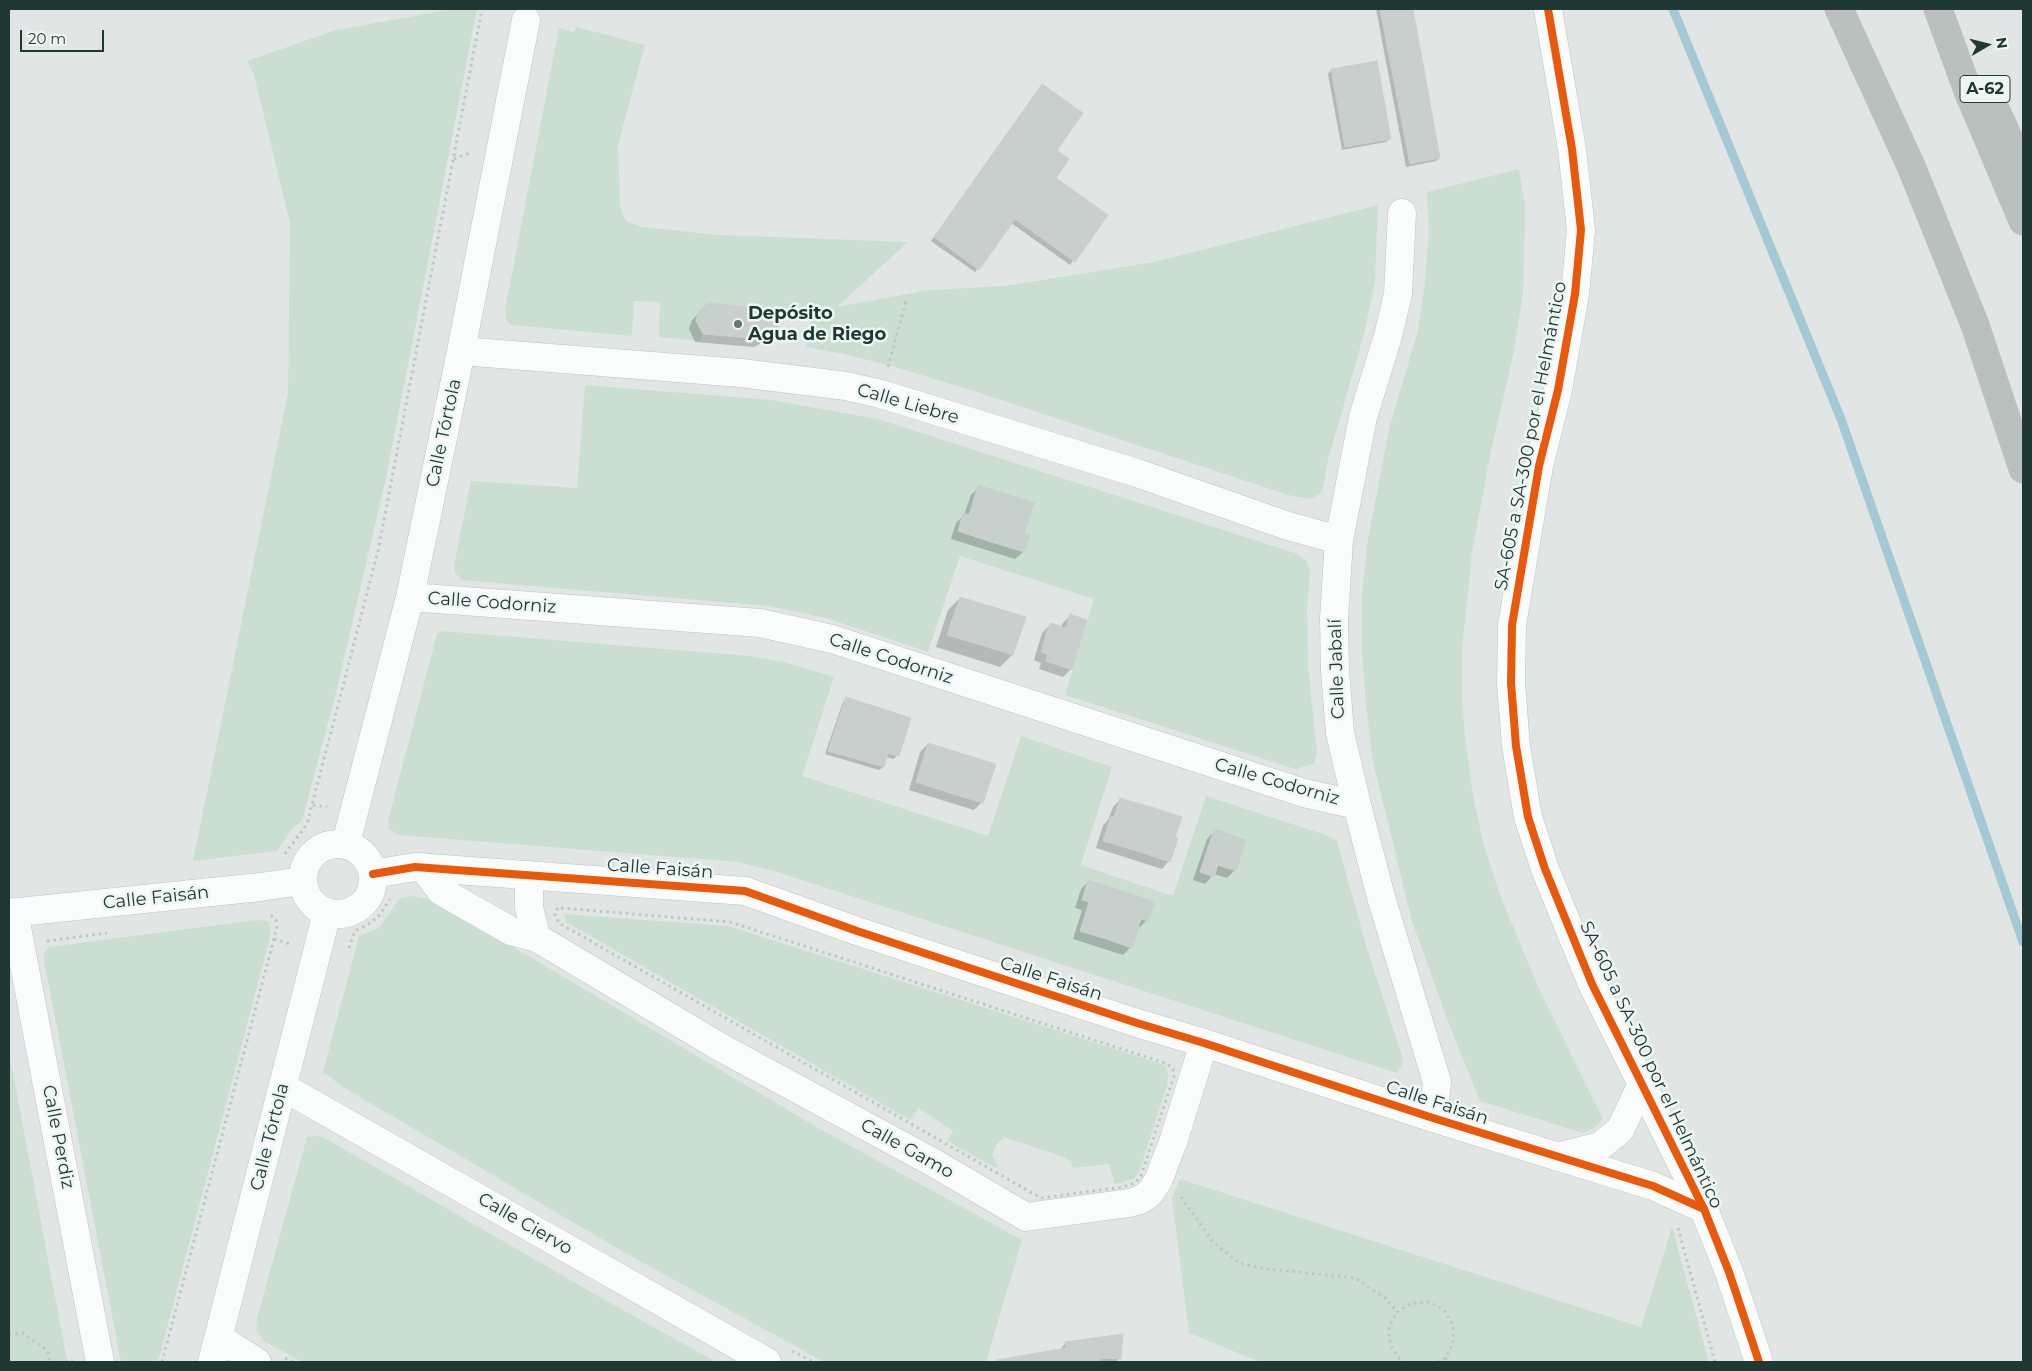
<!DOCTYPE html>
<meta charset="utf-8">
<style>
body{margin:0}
#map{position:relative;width:2032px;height:1371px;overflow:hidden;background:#e1e6e4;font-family:Montserrat,sans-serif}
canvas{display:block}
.frame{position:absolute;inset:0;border:10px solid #203834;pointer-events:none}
.north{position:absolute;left:1962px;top:20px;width:50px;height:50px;-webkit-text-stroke:4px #eef6f3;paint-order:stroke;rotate:82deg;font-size:14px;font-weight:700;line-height:20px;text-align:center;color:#203834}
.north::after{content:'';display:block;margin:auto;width:18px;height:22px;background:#203834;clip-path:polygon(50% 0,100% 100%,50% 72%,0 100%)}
.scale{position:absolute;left:20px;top:30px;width:84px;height:22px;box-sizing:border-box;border:2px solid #203834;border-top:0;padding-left:6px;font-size:15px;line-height:18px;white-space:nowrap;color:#203834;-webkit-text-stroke:4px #eef6f3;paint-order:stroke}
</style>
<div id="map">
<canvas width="2032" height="1371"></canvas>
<div class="frame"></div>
<div class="north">N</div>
<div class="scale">20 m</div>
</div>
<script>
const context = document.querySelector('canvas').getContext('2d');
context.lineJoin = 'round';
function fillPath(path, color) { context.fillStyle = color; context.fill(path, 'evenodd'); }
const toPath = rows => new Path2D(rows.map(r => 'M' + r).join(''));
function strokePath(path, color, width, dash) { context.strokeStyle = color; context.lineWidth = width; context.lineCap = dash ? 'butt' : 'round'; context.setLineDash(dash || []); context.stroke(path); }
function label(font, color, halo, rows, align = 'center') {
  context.font = font + ' Montserrat,sans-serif'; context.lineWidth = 5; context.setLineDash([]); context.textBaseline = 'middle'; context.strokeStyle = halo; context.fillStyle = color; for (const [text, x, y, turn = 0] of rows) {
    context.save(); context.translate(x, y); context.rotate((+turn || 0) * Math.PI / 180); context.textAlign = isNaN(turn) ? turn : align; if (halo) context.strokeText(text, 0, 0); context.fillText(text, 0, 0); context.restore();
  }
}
fillPath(toPath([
 [454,9,477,9,386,478,336,693,302,821,292,829,277,851,193,861,288,393,290,223,254,75,247,61,336,30],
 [577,27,645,45,618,145,620,205,623,216,628,222,642,227,719,235,908,242,837,307,929,290,1005,286,1154,262,1378,205,1375,282,1364,334,1328,460,1322,492,1311,499,1288,495,971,390,895,367,844,354,806,347,811,317,770,309,708,303,699,311,696,321,703,334,701,341,659,337,660,302,634,301,632,336,512,325,507,322,505,310,559,28,574,32],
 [1519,169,1525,207,1523,293,1514,351,1490,456,1472,553,1462,649,1462,697,1466,745,1473,795,1484,846,1500,895,1539,989,1603,1119,1594,1128,1583,1133,1480,1101,1449,1024,1412,921,1373,762,1366,706,1362,651,1362,595,1368,539,1389,429,1418,330,1425,282,1429,233,1427,192],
 [585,385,771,400,878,419,1298,554,1307,562,1310,571,1307,606,1308,666,1317,754,1314,764,1295,769,1065,695,1094,599,960,556,928,652,826,618,768,606,461,580,455,572,454,565,471,481,577,488],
 [443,631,750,656,784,662,834,677,802,776,988,836,1021,736,1112,767,1081,865,1173,896,1206,796,1326,835,1337,841,1368,952,1403,1059,1401,1067,1397,1073,774,871,738,862,399,835,389,829,388,821,437,634],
 [412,896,434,900,820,1129,1022,1240,986,1362,824,1362,627,1254,343,1087,323,1072,359,936,379,928,400,898],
 [564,914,728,926,1159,1063,1166,1066,1168,1074,1167,1086,1139,1172,1134,1179,1115,1184,1109,1164,1072,1168,1071,1162,1064,1157,1004,1137,996,1145,992,1155,999,1168,992,1166,947,1141,953,1131,919,1108,910,1120,566,922],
 [256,920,268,921,270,927,270,938,158,1362,121,1362,43,955,49,947],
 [9,1052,66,1355,68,1362,9,1362],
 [314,1136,323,1137,605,1300,716,1362,302,1362,264,1341,257,1332,256,1322,307,1137],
 [1180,1179,1641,1327,1672,1227,1709,1362,1260,1362,1189,1333,1172,1198]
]), '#cadfd2');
fillPath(toPath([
 [1376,9,1412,9,1439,158,1436,161,1406,167],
 [1331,70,1390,139,1386,142,1342,150,1328,74],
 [1039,89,1055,151,1054,178,1106,215,1070,265,1011,223,975,272,931,241],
 [700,312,772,334,764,342,754,347,695,342,689,329,692,320],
 [979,487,1022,534,1023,552,1015,559,951,539,956,523,964,515,971,495],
 [960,598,1012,655,1000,667,936,647,948,610],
 [1070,616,1071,669,1063,677,1039,669,1041,663,1034,660,1042,633,1050,625,1061,628,1062,624],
 [846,699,897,755,894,759,885,757,883,767,879,770,825,754,843,702],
 [928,744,982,802,974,810,909,790,920,752],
 [1121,799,1173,837,1169,861,1162,869,1096,848,1103,825,1108,820,1113,807],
 [1214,831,1235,870,1227,878,1214,874,1205,884,1193,880,1207,839],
 [1089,881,1147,920,1139,928,1137,928,1131,947,1123,955,1073,939,1082,910,1075,908,1081,889],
 [1066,1343,1119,1358,1116,1362,997,1362,1062,1350,1062,1347]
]), '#0003');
strokePath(toPath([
 [1673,9,1841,419,2023,942]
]), '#a2c9d4', 9);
const building = toPath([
 [1380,9,1413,9,1440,158,1410,164,1380,9],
 [1377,61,1391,139,1345,147,1331,69,1377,61],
 [1042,84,1083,113,1057,150,1069,159,1056,178,1108,215,1075,262,1015,219,979,270,934,237,1042,84],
 [708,303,770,309,776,315,778,327,773,335,763,339,703,334,696,321,699,311,708,303],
 [978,485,1006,494,991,542,958,531,963,513,969,515,978,485],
 [1006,494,1034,503,1024,533,1030,535,1024,552,991,542,1006,494],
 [960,597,993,607,981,645,947,635,960,597],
 [993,607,1026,617,1013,655,981,645,993,607],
 [1070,614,1087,620,1072,670,1046,661,1048,655,1041,652,1050,623,1066,628,1070,614],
 [846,697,911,718,899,756,888,753,884,767,828,751,846,697],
 [928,743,963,754,950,793,916,782,928,743],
 [963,754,996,764,983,803,950,793,963,754],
 [1120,798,1151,807,1137,851,1103,841,1111,816,1114,817,1120,798],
 [1151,807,1182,817,1175,837,1178,838,1170,862,1137,851,1151,807],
 [1214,829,1246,840,1236,871,1218,865,1214,877,1200,872,1214,829],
 [1088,880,1122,891,1106,939,1080,931,1089,902,1082,900,1088,880],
 [1122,891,1155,902,1148,921,1141,919,1132,948,1106,939,1122,891],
 [1123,1334,1121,1359,1100,1358,1100,1362,998,1362,997,1360,1066,1348,1065,1342,1123,1334]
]);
fillPath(building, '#c9cfcd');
strokePath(building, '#cacfcd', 1);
const minor = toPath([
 [1548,9,1572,149,1581,230,1575,294,1558,390,1539,466,1512,625,1511,683,1516,746,1528,817,1545,869,1592,984,1704,1209,1729,1272,1759,1362],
 [1402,213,1398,294,1388,336,1363,417,1339,540,1334,618,1335,671,1340,733,1357,805,1381,897,1437,1082,1433,1118],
 [461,351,741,373,846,386,881,394,1137,473,1288,526,1339,540],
 [410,597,760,623,832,639,1304,793,1357,805],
 [346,843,410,597,461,351,526,20],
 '303 879a35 35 0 1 1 70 0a35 35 0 1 1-70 0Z',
 [423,867,441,891,511,931,537,938,720,1047,934,1163,1026,1217,1129,1203,1140,1200,1150,1193,1158,1181,1173,1142,1204,1043],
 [373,874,415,867,745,891,857,931,1137,1023,1204,1043,1433,1118,1653,1186,1704,1209],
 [529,875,529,908,537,938],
 [14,912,100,1362],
 [9,913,260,887,302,881],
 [283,1087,767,1362],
 [1557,1157,1600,1146,1620,1130,1642,1084],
 [219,1338,257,1362],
 [212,1362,327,913]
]);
const highway = toPath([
 [1839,9,1911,166,1975,325,2023,469],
 [1938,9,1968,91,2023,221],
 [1995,109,2023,169]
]);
strokePath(minor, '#bec3c1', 29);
strokePath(highway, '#bbc3c1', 29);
strokePath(toPath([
 [454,159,472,152],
 [888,367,906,301],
 [313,805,327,807],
 [285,854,307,824,378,551,481,14],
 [561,908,730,922,1168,1064,1173,1069,1174,1076,1141,1176,1135,1183,1123,1187,1041,1198,559,923,555,915,557,909,561,908],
 [274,939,290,944],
 [47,941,107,933],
 [349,948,355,931,367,925,378,917,390,899],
 [1181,1197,1213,1242,1239,1263,1260,1268,1355,1278,1385,1298,1397,1312],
 [1678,1228,1715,1362],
 [9,1335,23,1333,48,1351,50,1362],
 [792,1351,813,1362],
 [285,1358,293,1362],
 [1445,1358,1450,1362],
 [65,1362,73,1361],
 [162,1362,277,927,276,920,269,914],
 [1406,1362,1399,1358,1390,1344,1389,1327,1397,1312,1412,1303,1429,1302,1444,1310,1453,1325,1453,1343,1445,1358,1437,1362]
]), '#bfc7c6', 3, [2.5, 4]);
strokePath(minor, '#fafbfb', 28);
strokePath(highway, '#b9c1bf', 28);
strokePath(toPath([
 [1548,9,1572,149,1581,230,1575,294,1558,390,1539,466,1512,625,1511,683,1516,746,1528,817,1545,869,1592,984,1704,1209,1729,1272,1759,1362],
 [373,874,415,867,745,891,857,931,1137,1023,1204,1043,1433,1118,1653,1186,1704,1209]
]), '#e8590c', 8);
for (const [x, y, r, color] of [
 [738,324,5,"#647572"]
]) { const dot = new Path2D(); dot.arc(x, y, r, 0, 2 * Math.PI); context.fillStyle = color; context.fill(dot); strokePath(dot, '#eef6f3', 2); }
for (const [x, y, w] of [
 [1985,89,50]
]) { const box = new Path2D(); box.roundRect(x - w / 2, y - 13.5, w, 27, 4); context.fillStyle = '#eef6f3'; context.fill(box); strokePath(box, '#203834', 1); }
label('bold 16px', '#203834', null, [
 ["A-62",1985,89]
]);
label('bold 18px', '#203834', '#eef6f3', [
 ["Depósito",748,314],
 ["Agua de Riego",748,335]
], 'left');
label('18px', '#203834', '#eef6f3', [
 ["Calle Liebre",908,404,16],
 ["Calle Tórtola",444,433,-78],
 ["SA-605 a SA-300 por el Helmántico",1531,436,-79],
 ["Calle Codorniz",492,603,4],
 ["Calle Codorniz",891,659,18],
 ["Calle Jabalí",1337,669,-92],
 ["Calle Codorniz",1277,782,16],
 ["Calle Faisán",660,869,4],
 ["Calle Faisán",156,898,-6],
 ["Calle Faisán",1051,979,18],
 ["SA-605 a SA-300 por el Helmántico",1651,1065,65],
 ["Calle Faisán",1437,1103,18],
 ["Calle Perdiz",58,1137,79],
 ["Calle Tórtola",270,1137,-76],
 ["Calle Gamo",907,1149,29],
 ["Calle Ciervo",525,1224,30]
]);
</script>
